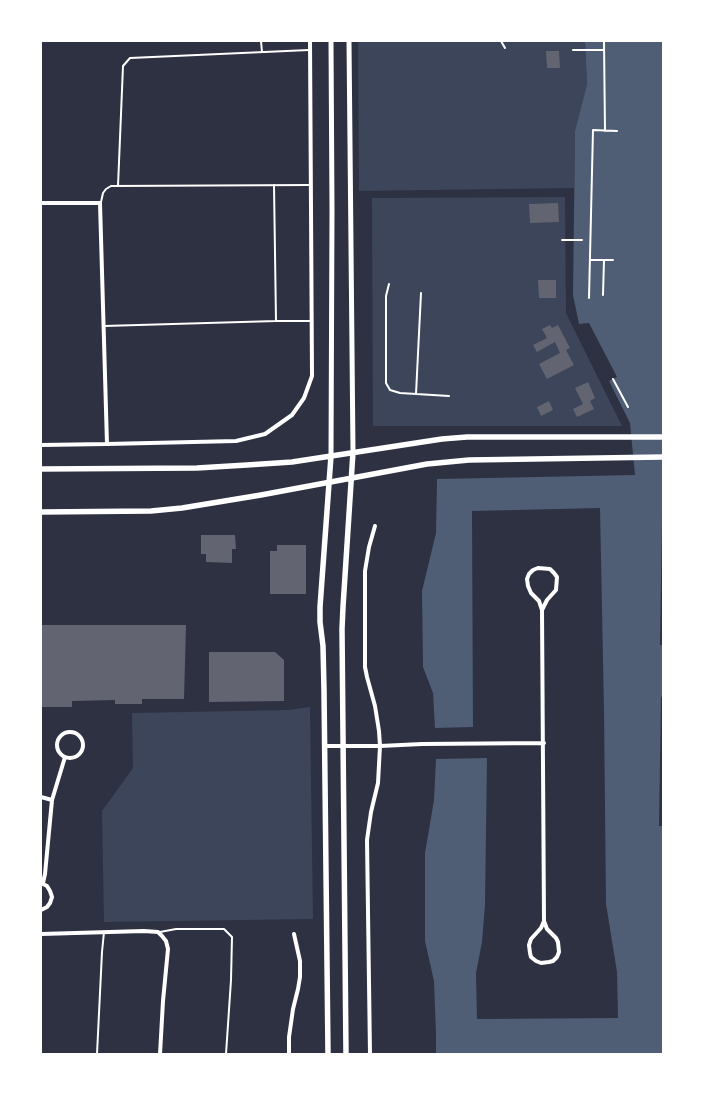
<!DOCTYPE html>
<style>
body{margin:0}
#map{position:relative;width:704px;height:1095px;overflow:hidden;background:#2d3142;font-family:"Work Sans",sans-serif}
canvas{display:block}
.frame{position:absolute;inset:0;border:42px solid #fff;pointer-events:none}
</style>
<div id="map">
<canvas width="704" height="1095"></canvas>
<div class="frame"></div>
</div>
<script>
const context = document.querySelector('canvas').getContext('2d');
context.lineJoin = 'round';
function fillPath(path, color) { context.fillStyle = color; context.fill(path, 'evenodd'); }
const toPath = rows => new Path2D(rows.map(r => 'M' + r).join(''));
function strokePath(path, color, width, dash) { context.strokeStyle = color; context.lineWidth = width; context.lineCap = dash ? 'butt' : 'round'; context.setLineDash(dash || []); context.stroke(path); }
fillPath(toPath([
 [358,41,585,41,587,84,575,131,574,188,359,191],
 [565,197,566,313,622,426,373,426,372,198],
 [310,707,313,919,104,922,102,811,133,768,132,713,288,710]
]), '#3c4559');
fillPath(toPath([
 [585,41,663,41,663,517,662,517,660,645,663,645,663,696,661,697,659,826,663,826,663,1054,436,1054,436,1034,434,981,425,941,425,853,434,800,436,759,487,758,485,905,482,942,476,973,477,1019,618,1018,617,972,606,904,604,711,600,508,472,511,473,727,435,728,433,693,423,667,422,591,436,533,437,479,635,475,630,423,609,381,617,377,589,323,579,324,573,295,575,131,587,84]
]), '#4f5d75');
fillPath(toPath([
 [546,51,559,51,560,68,547,68],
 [558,203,559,222,530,223,529,204],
 [538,280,556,280,556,298,539,298],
 [550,325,552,328,558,325,570,348,566,350,574,365,547,379,539,364,560,353,555,342,537,352,533,345,547,338,542,329],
 [588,382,595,398,590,401,594,409,577,417,573,409,583,404,575,388],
 [549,401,553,410,541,416,537,407],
 [201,535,235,535,236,549,232,549,232,563,206,562,206,554,201,554],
 [277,545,306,545,306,594,270,594,270,551,277,551],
 [41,625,186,625,184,699,142,699,142,704,115,704,115,700,72,701,72,707,41,707],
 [209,652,275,652,284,660,284,701,209,702]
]), '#626471');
strokePath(toPath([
 [604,41,605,131],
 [573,50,604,50],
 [562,240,582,240],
 [590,260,613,260],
 [603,295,604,260],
 [589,298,593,130,617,131],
 [613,379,628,407]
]), '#fff', 2);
strokePath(toPath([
 [261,41,262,52],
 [501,41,505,48],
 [274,185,276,321],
 [118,186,123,66,130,58,309,50],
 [101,202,103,193,106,189,111,186,310,185],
 [389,284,386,296,386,383,390,390,400,393,449,396],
 [104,326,276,321,311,321],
 [416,394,421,293],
 [160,932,176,929,224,929,232,937,231,980,226,1054],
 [97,1054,102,952,104,932]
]), '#fff', 2);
strokePath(toPath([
 [41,203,100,203,107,444,236,441,265,434,292,415,304,398,312,376,310,41],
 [41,445,107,444],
 [538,568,550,569,554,573,557,577,556,590,547,600,542,610,539,601,531,593,528,586,527,579,529,574,533,570,538,568],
 [542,610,544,921,547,929,556,938,558,942,559,952,557,957,553,961,549,962,541,963,536,961,531,957,530,953,529,945,531,939,541,928,544,921],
 '57 745a13 13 0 1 1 26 0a13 13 0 1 1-26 0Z',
 [325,746,380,746,422,744,544,743],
 [41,797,52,800],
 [43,883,45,874,52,800,65,757],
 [41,910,47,907,50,903,52,897,50,891,47,886,41,883],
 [41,934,144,931,158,932,162,936,166,941,168,949,163,1001,160,1054],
 [289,1054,289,1037,293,1009,298,989,300,977,300,961,294,934],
 [370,1054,367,840,371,812,378,783,380,746,379,731,375,706,367,677,365,667,365,571,369,547,375,526]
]), '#fff', 4);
strokePath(toPath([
 [331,41,332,210,331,456],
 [349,41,353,452]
]), '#fff', 5);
strokePath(toPath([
 [41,469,197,468,247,465,292,462,442,439,467,437,663,437],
 [41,512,151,511,182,508,261,495,427,464,469,460,663,457],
 [328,1054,324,690,323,646,320,622,320,607,331,456],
 [346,1054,342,629,343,607,353,452]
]), '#fff', 5.5);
</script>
